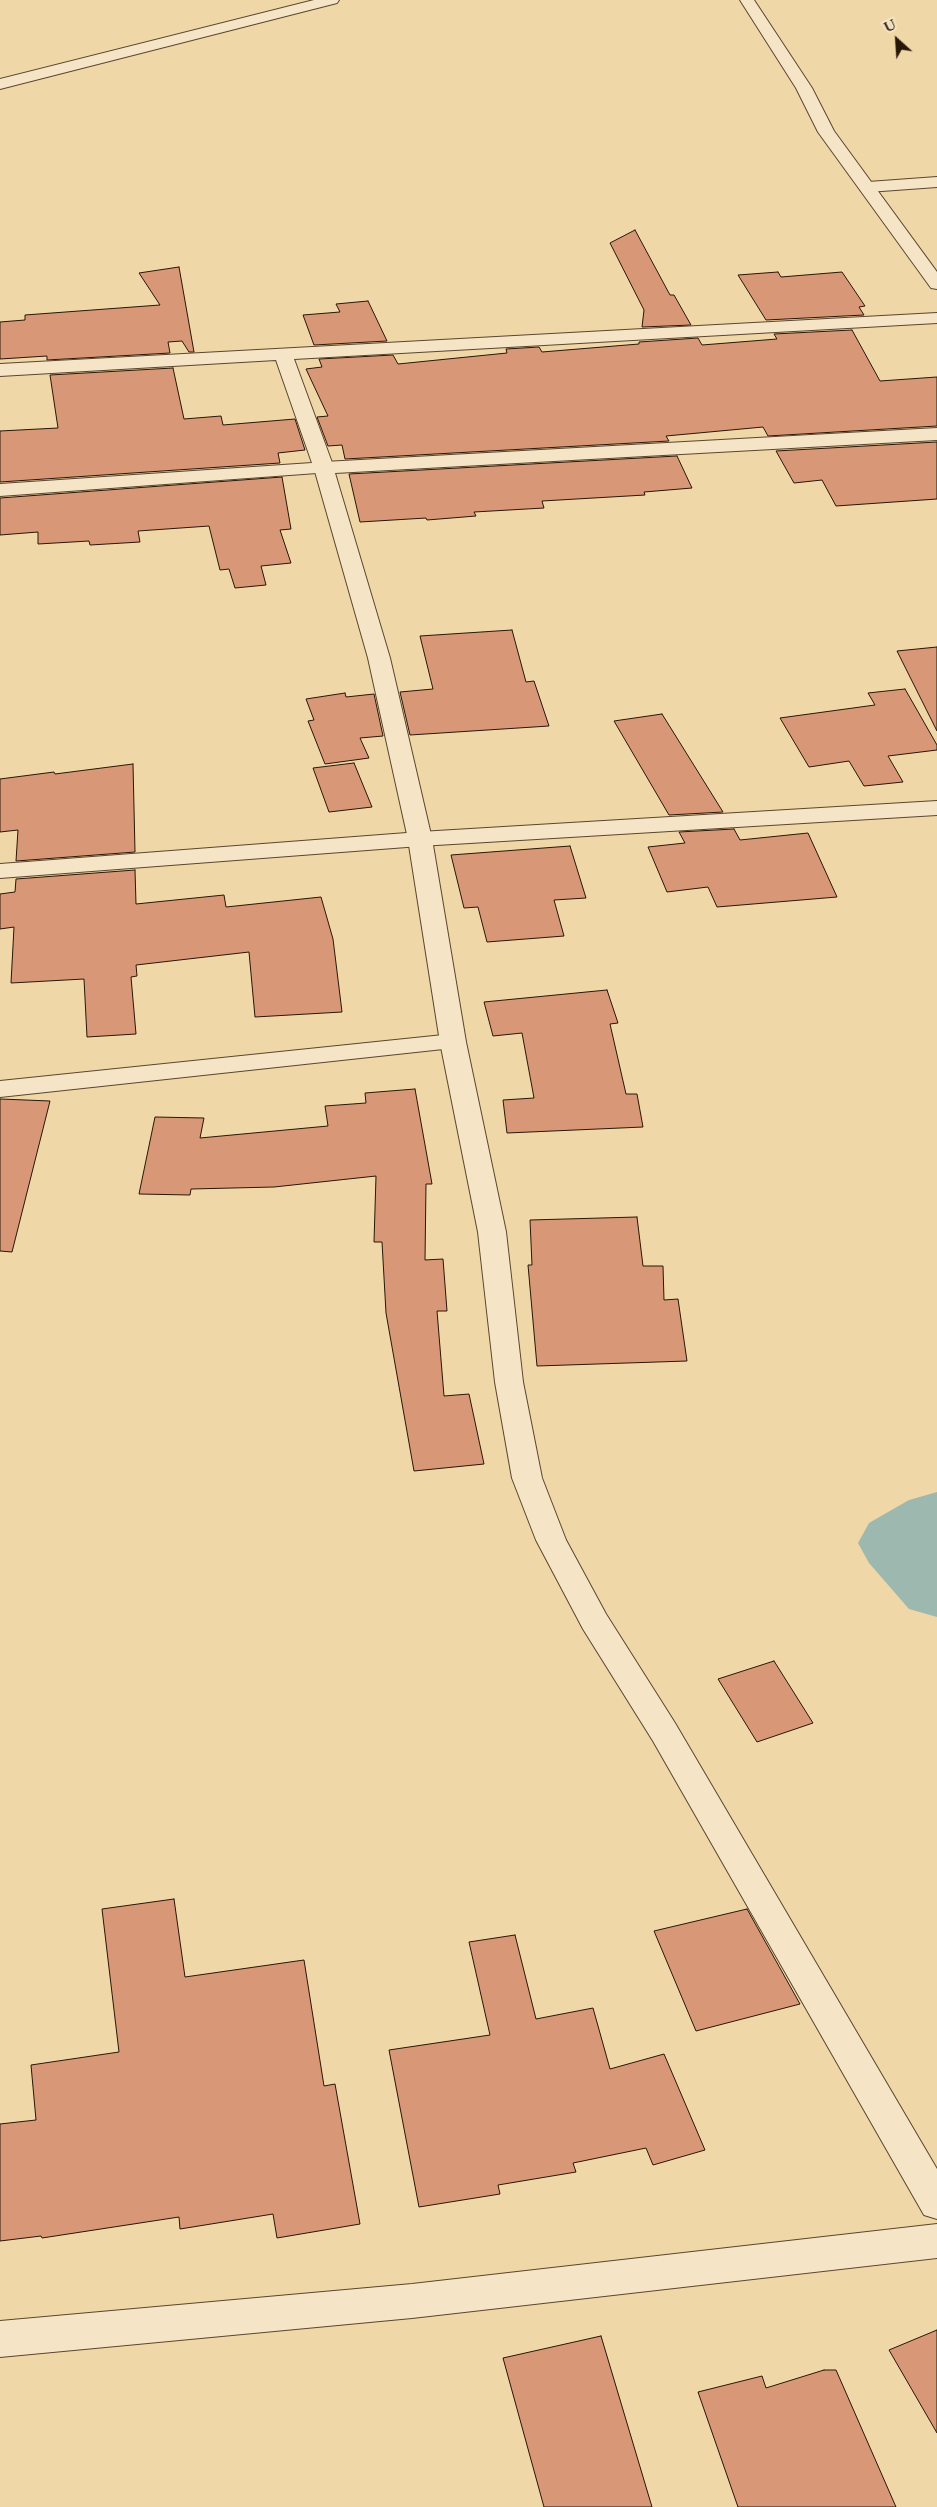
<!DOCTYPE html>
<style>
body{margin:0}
#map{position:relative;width:937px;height:2507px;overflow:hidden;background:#f0d7a7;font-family:Cardo,serif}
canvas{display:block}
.north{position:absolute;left:872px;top:15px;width:50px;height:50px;-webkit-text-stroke:4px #f5e5c6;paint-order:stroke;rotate:334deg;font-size:14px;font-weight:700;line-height:20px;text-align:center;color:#281607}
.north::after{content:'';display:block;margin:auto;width:18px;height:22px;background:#281607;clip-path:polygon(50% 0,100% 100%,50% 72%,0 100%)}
</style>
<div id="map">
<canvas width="937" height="2507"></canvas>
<div class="north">U</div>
</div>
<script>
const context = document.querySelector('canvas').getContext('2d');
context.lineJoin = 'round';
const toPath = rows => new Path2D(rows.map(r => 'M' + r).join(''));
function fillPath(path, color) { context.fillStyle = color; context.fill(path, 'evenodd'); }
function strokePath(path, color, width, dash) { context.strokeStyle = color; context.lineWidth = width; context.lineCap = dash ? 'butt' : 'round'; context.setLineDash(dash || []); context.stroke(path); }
fillPath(toPath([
 [937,1492,937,1617,909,1609,869,1563,858,1543,869,1523,909,1500,937,1492]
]), '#9cb8af');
const building = toPath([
 [635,230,670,295,674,295,691,325,642,327,644,310,610,243,635,230],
 [179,267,194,352,189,352,182,341,168,342,170,353,47,360,47,356,0,359,0,322,25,320,25,315,160,305,139,273,179,267],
 [778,272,781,277,842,272,865,306,859,307,864,315,766,320,738,275,778,272],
 [368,301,387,341,314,345,303,315,340,312,336,304,368,301],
 [852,330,880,381,937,377,937,426,768,436,763,427,666,436,669,441,345,459,342,445,328,446,317,417,328,416,306,369,322,367,319,359,393,355,398,364,507,353,506,349,539,347,542,352,639,344,639,342,698,338,702,345,777,339,774,334,852,330],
 [173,368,184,419,221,416,223,425,295,419,305,450,278,453,280,463,0,482,0,431,58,428,50,375,173,368],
 [937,442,937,499,836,506,822,480,794,483,776,451,937,442],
 [677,456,692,488,644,492,645,495,542,501,544,508,474,512,476,516,427,520,426,518,360,522,349,474,677,456],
 [282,477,291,529,280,530,291,563,261,566,266,585,235,588,229,569,220,570,209,526,138,531,140,542,90,545,89,541,38,544,38,532,0,535,0,498,282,477],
 [512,630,526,682,534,681,549,726,410,735,400,692,433,689,420,636,512,630],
 [937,647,937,731,897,651,937,647],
 [905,689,937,745,937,750,888,756,903,782,864,786,849,761,809,767,780,718,875,705,868,693,905,689],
 [345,693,346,697,374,694,383,736,360,738,369,758,325,764,308,721,314,720,306,699,345,693],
 [662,714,723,812,669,815,614,721,662,714],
 [354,763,372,807,329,812,313,768,354,763],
 [133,764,135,852,16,861,18,830,0,832,0,779,54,772,55,774,133,764],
 [734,829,740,840,808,833,837,897,717,907,708,887,667,892,648,847,685,843,679,832,734,829],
 [570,846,586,898,554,900,564,936,487,942,478,907,464,908,451,855,570,846],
 [135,870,136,904,224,895,226,907,321,897,333,939,342,1012,255,1017,249,952,136,965,137,976,131,977,136,1034,87,1037,84,979,11,983,14,927,0,929,0,894,15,892,16,879,135,870],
 [607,990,618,1023,610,1024,626,1094,637,1094,643,1127,507,1133,503,1100,534,1098,522,1033,493,1036,484,1002,607,990],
 [415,1089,432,1184,426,1184,425,1260,443,1259,447,1311,437,1311,444,1396,469,1394,484,1464,414,1471,386,1313,382,1242,374,1242,376,1176,274,1187,191,1189,190,1195,139,1194,155,1117,204,1118,200,1138,328,1126,325,1106,366,1103,365,1093,415,1089],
 [0,1099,50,1101,12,1252,0,1251,0,1099],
 [637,1217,643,1266,663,1266,664,1300,678,1299,687,1361,537,1366,528,1265,532,1265,530,1220,637,1217],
 [774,1661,813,1723,757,1742,718,1679,774,1661],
 [174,1899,185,1977,304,1960,324,2086,335,2084,360,2224,277,2238,273,2214,180,2229,179,2217,42,2238,41,2236,0,2241,0,2124,36,2120,31,2065,119,2052,102,1909,174,1899],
 [747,1909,800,2004,696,2031,654,1931,747,1909],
 [515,1935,536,2019,593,2008,610,2069,664,2054,705,2150,653,2165,646,2148,573,2163,576,2172,498,2185,500,2194,419,2207,389,2050,490,2035,469,1942,515,1935],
 [937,2330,937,2433,889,2350,937,2330],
 [601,2336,652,2507,544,2507,503,2358,601,2336],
 [824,2370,836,2370,896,2507,738,2507,698,2392,762,2376,766,2388,824,2370]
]);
fillPath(building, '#d89878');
strokePath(building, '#281607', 1);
const minor = toPath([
 [314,0,339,0,337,3,0,89,0,79,314,0],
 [937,177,937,187,868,192,862,191,860,187,862,183,868,182,937,177],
 [937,313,937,323,294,359,334,468,331,472,0,496,0,484,312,463,276,360,0,376,0,364,937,313],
 [937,801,937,815,420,846,0,878,0,864,420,832,937,801],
 [453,1034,462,1037,466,1042,462,1047,0,1097,0,1081,453,1034]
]);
const tertiary = toPath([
 [740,0,754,0,812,88,834,131,937,272,937,289,931,288,818,132,796,88,740,0],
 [937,428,937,440,335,473,390,658,432,839,466,1042,506,1232,523,1382,542,1478,566,1540,606,1614,675,1723,937,2169,937,2219,924,2215,653,1741,583,1629,536,1540,512,1478,495,1382,478,1232,440,1042,408,839,368,658,314,468,317,464,324,462,937,428],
 [937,2224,937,2258,412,2318,0,2357,0,2321,412,2284,937,2224]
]);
strokePath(minor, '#5a462f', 2);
strokePath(tertiary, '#5a462f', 2);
fillPath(minor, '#f5e5c6');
fillPath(tertiary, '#f5e5c6');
</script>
